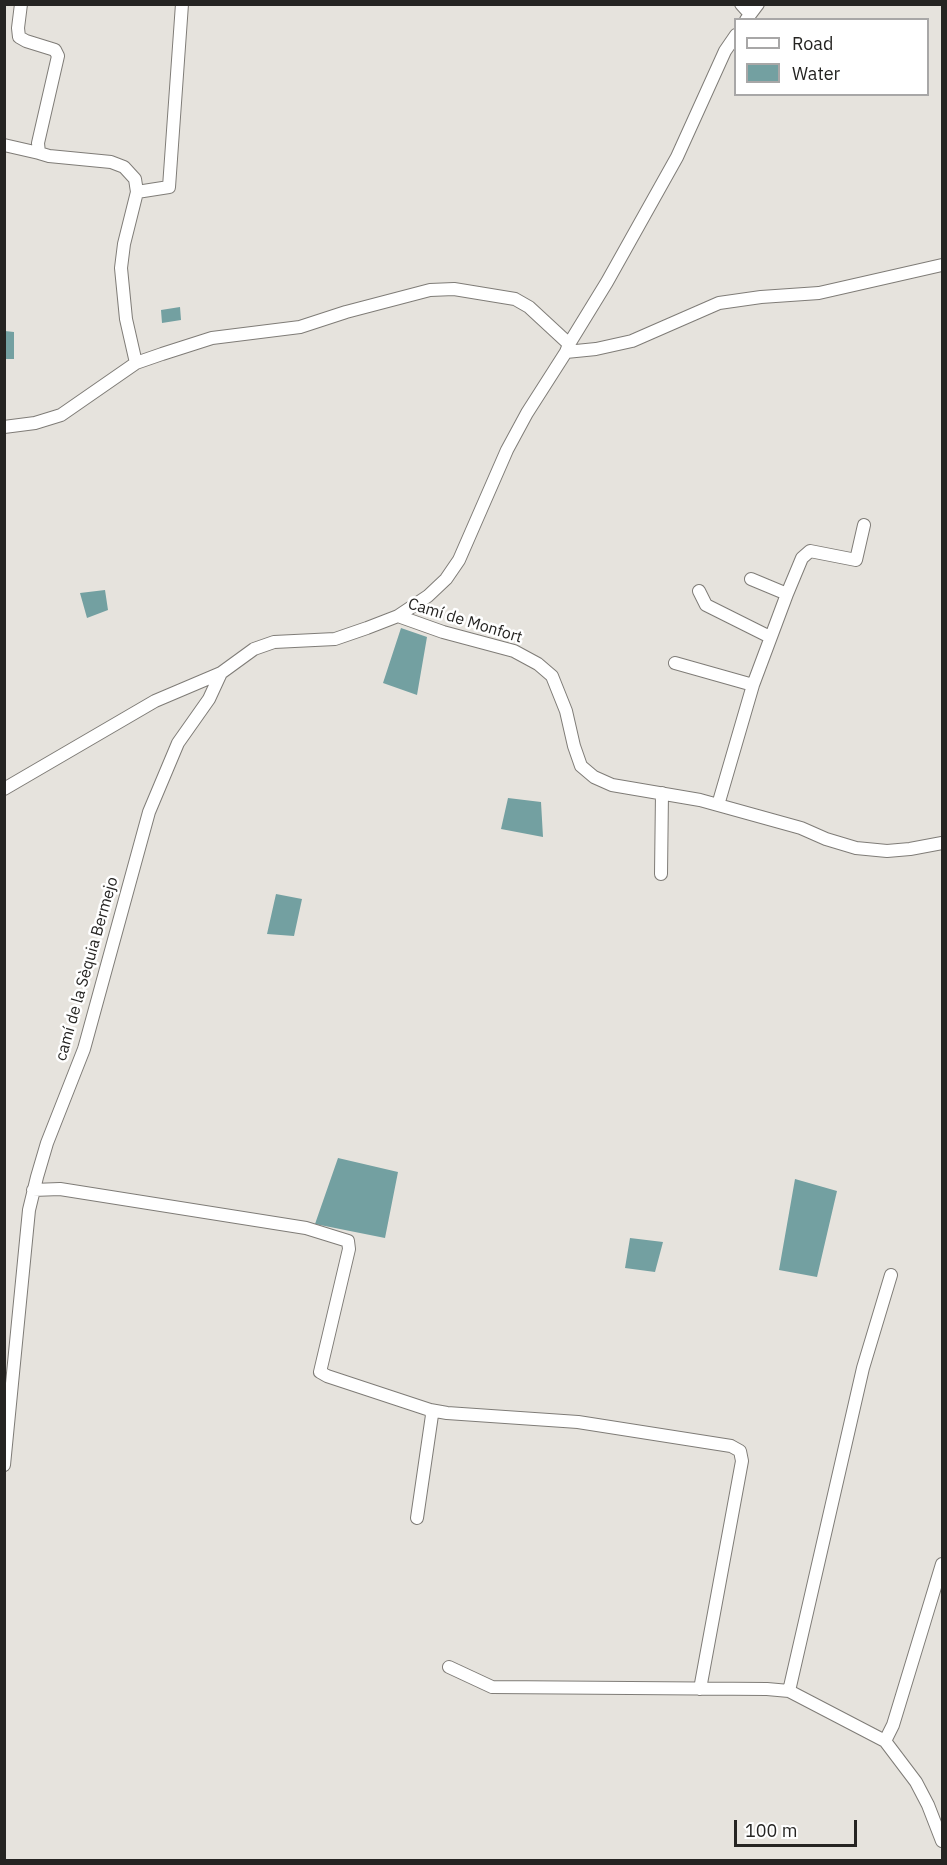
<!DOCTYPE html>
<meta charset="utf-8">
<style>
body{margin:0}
#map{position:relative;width:947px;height:1865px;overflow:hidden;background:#e6e3dd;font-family:"IBM Plex Sans",sans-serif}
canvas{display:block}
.frame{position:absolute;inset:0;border:6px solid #252422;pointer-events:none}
.legend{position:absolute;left:734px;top:18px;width:195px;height:78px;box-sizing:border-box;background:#fff;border:2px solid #a8a7a7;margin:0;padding:8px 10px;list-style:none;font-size:18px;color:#252422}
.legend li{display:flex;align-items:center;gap:12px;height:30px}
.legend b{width:30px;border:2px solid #a8a7a7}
.scale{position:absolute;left:734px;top:1820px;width:123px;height:27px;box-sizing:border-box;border:3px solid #252422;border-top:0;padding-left:8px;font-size:18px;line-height:21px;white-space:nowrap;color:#252422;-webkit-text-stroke:4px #fff;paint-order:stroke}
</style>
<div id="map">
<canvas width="947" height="1865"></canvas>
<div class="frame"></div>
<ul class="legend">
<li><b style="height:8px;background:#fff"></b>Road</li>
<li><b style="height:16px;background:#73a0a1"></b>Water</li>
</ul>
<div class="scale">100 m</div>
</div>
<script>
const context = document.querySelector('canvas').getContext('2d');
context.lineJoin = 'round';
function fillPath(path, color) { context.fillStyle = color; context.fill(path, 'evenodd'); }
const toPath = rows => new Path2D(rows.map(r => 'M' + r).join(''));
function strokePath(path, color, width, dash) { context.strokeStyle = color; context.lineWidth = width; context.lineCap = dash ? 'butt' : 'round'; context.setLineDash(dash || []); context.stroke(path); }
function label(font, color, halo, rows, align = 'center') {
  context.font = font + ' "IBM Plex Sans",sans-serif'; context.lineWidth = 5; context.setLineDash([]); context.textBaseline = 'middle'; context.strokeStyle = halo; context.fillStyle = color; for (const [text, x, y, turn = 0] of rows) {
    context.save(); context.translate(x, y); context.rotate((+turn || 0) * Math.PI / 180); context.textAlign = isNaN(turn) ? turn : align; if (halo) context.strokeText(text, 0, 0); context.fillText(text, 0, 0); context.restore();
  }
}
fillPath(toPath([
 [180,307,181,320,162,323,161,310],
 [5,331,14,332,14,359,5,359],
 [105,590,108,610,87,618,80,593],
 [401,628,427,637,417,695,383,683],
 [508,798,541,802,543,837,501,829],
 [276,894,302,899,294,936,267,934],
 [338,1158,398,1172,385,1238,315,1224],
 [795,1179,837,1191,817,1277,779,1270],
 [630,1238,663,1242,655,1272,625,1268]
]), '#73a0a1');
const minor = toPath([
 [21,4,18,28,19,37,26,41,55,50,58,56,38,143,39,153,49,156,111,162,124,167,135,179,137,192,124,244,121,268,126,319,136,363],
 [741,4,750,14],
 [746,20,758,4],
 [4,145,39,153],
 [137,192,169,187,182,4],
 [566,352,596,349,632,341,719,303,761,297,819,293,942,265],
 [4,427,35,423,61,415,136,363,162,354,212,338,300,327,346,312,430,290,454,289,515,299,529,307,569,344],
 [751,579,787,594],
 [699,591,706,605,770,637],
 [398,616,443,632,514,651,538,664,552,676,566,711,574,746,581,766,594,777,612,785,700,800,801,828,826,839,856,848,887,851,910,849,942,843],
 [675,663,753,685],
 [4,789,155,701,221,673,254,649,274,642,335,639,367,628,398,616,428,596,446,579,459,560,507,450,527,413,566,352,569,344,607,282,677,157,725,51,736,35],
 [718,805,753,685,787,594,802,558,810,551,856,560,864,525],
 [661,874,662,793],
 [33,1190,60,1189,306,1228,348,1241,349,1249,320,1372,327,1376,430,1410,432,1415,417,1518],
 [430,1410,447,1413,578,1422,731,1446,740,1451,742,1461,700,1689],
 [4,1465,29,1210,37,1177,47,1143,84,1049,149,812,178,743,209,699,221,673],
 [449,1667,492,1687,767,1689,789,1691,885,1741,916,1782,928,1805,942,1841],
 [789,1691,863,1368,891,1275],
 [885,1741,893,1725,942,1564]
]);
strokePath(minor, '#7f7c77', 14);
strokePath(minor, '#fff', 12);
label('16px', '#252422', '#fff', [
 ["Camí de Monfort",465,621,17],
 ["camí de la Sèquia Bermejo",87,969,-74]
]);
</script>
